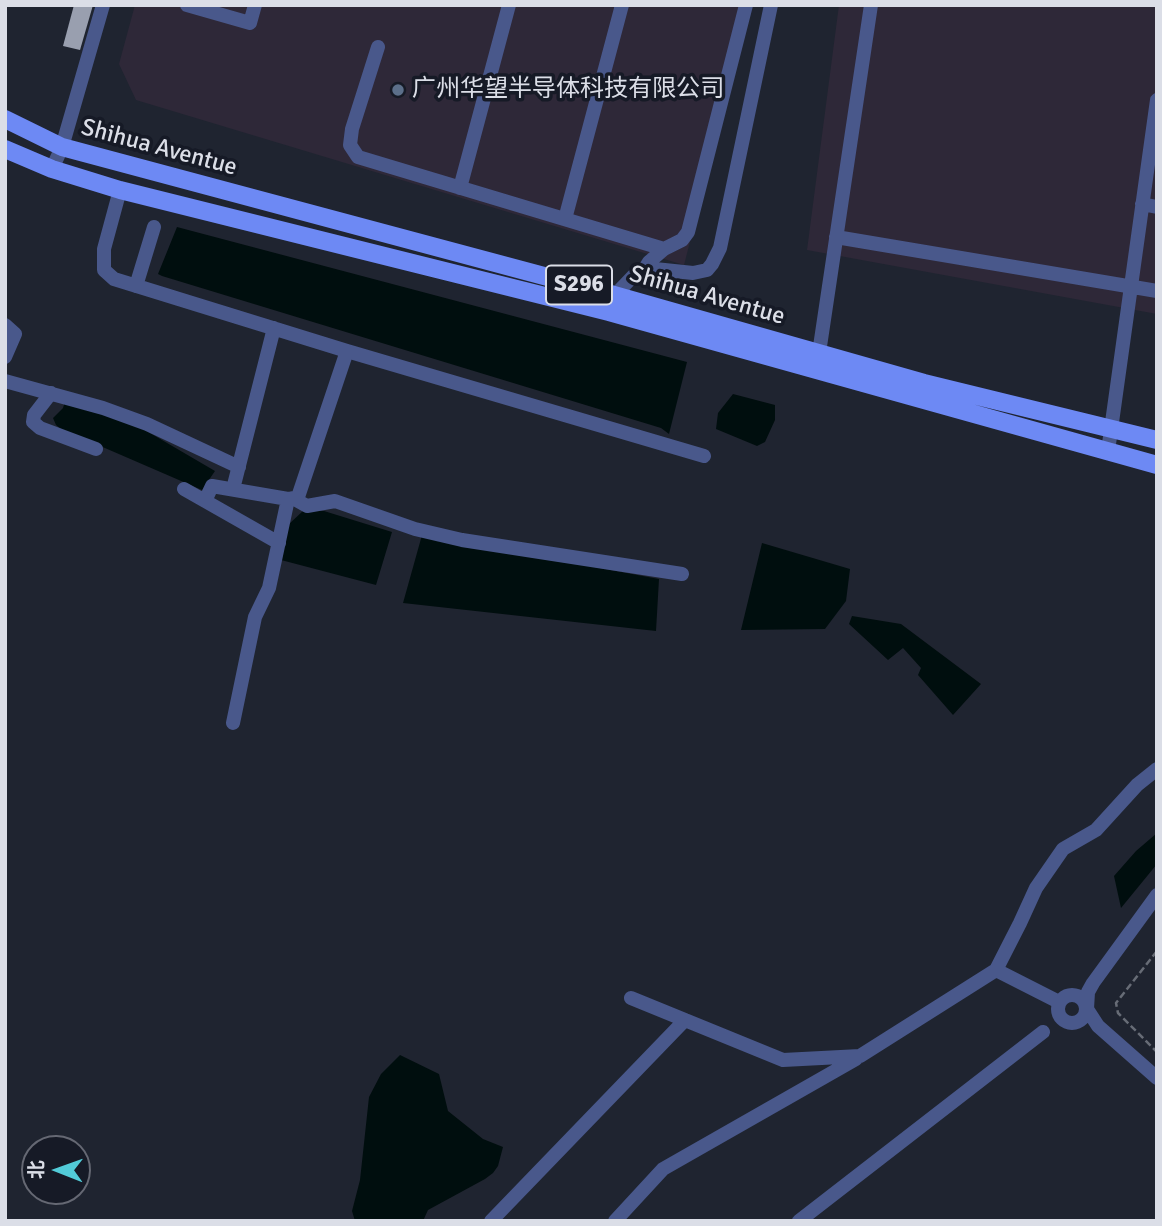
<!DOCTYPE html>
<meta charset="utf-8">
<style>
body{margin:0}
#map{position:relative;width:1162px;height:1226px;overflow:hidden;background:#1f2430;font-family:Signika,"Noto Sans SC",sans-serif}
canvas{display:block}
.frame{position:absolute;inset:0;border:7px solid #dbdee7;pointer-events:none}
.north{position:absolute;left:21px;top:1135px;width:70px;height:70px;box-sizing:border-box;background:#161a26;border:2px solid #656873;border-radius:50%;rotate:271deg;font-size:19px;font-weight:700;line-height:28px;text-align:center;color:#dbdee7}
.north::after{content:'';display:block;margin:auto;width:24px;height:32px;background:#52cbd8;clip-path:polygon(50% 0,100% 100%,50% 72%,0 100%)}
</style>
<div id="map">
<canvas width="1162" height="1226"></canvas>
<div class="frame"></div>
<div class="north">北</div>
</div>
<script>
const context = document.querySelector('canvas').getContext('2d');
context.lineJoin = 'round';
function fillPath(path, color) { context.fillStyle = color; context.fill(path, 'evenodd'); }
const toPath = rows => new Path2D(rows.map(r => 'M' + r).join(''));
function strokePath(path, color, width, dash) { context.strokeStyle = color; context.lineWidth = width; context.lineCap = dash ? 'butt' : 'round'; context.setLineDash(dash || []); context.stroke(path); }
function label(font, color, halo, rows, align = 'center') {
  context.font = font + ' Signika,"Noto Sans SC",sans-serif'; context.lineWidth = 7; context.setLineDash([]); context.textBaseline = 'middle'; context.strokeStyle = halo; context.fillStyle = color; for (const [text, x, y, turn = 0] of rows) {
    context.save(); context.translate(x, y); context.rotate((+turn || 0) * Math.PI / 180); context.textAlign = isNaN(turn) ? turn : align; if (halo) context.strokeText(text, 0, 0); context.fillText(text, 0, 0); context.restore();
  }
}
fillPath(toPath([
 [135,5,751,5,684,265,136,100,119,64],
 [839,5,1157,5,1157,314,807,250]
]), '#2e2838');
fillPath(toPath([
 [177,227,687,362,669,434,661,428,162,276,158,274],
 [733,394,775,405,775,420,765,442,757,446,716,429,718,413],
 [66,398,126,419,215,471,202,490,61,429,56,425,53,418,63,408],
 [304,510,324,511,392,532,376,585,281,560,288,525],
 [422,535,659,579,656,631,403,603],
 [762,543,850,569,846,601,825,629,741,630],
 [852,616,901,624,981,684,953,715,918,675,921,668,903,648,888,660,849,624],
 [1157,833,1157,864,1121,908,1114,876,1136,851],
 [400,1055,439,1074,448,1111,483,1139,503,1147,498,1166,493,1173,485,1179,428,1210,423,1221,355,1221,352,1211,360,1180,369,1097,381,1074]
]), '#000e0e');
fillPath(toPath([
 [74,5,93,5,80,50,63,46]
]), '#999faf');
strokePath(toPath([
 [1157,951,1116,1003,1118,1013,1157,1052]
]), '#676c76', 2.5, [7, 3.5]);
strokePath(toPath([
 [187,5,250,23,255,5],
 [378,47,352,129,350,145,358,157,664,249],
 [52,169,62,147,103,5],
 [460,188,509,5],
 [120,190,104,249,104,270,114,279,347,351,704,456],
 [1142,204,1157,207],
 [565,219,622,5],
 [836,237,1157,291],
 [644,270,649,262,664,249,682,240,688,232,746,5],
 [136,286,154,227],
 [612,304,615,295,639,270,655,269,693,273,707,270,712,264,720,248,771,5],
 [5,325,15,334,5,357],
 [819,353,871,5],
 [5,381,103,408,147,424,239,467],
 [51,393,34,415,33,422,40,428,96,449],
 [1108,451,1157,100],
 [184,489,279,543],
 [233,489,274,328],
 [298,497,298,501,307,506,335,501,415,529,462,540,682,574],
 [205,501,212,486,288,499,298,497,347,351],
 [233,723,255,617,269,588,288,499],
 [1157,895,1093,983,1088,992,1087,1009,1098,1026,1157,1078],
 '1058 1009a14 14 0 1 1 28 0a14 14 0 1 1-28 0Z',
 [631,998,783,1060,860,1056,996,970],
 [1059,1002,996,970,1020,923,1036,888,1063,849,1096,830,1137,785,1157,769],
 [491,1221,685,1020],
 [615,1221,663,1169,856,1059],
 [799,1221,1043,1032]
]), '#49588b', 14);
strokePath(toPath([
 [5,119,62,147,600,291,924,383,1157,440],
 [5,149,52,169,120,190,609,312,1157,465]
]), '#6d89f4', 18);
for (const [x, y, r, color] of [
 [398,90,7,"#5c6f8a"]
]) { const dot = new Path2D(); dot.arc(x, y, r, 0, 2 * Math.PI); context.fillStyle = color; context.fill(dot); strokePath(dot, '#161a26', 2.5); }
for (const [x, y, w] of [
 [579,285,66]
]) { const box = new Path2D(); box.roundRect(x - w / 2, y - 19.5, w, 39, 5); context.fillStyle = '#161a26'; context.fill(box); strokePath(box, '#dbdee7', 2); }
label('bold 23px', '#dbdee7', null, [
 ["S296",579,285]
]);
label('24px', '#dbdee7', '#161a26', [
 ["广州华望半导体科技有限公司",412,90]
], 'left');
label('24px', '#dbdee7', '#161a26', [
 ["Shihua Aventue",159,148,15],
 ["Shihua Aventue",707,296,16]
]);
</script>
